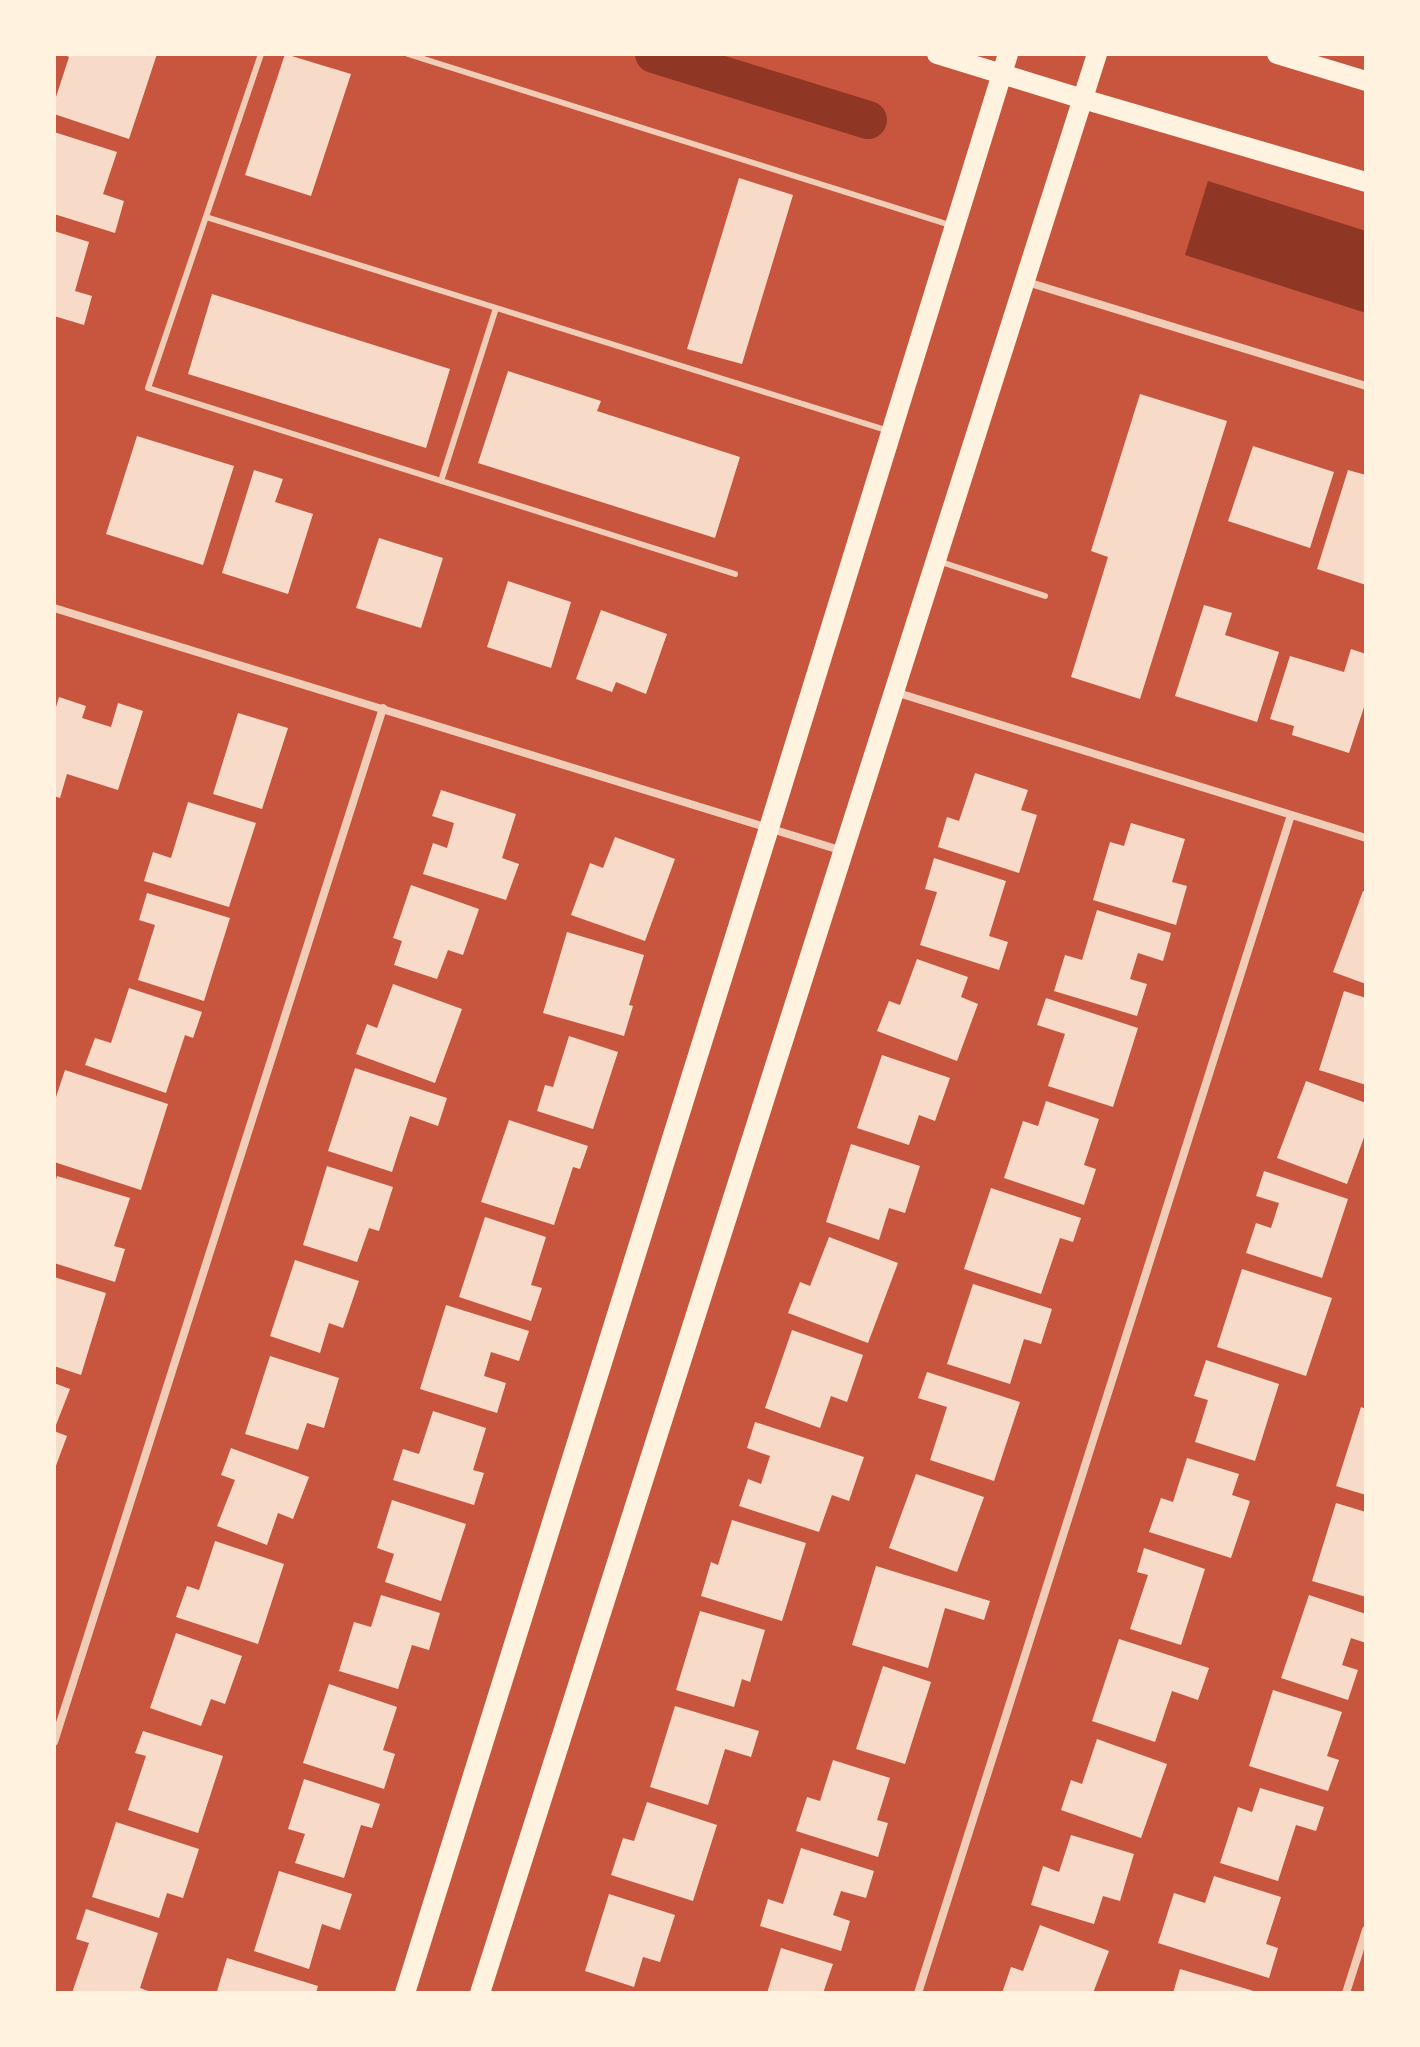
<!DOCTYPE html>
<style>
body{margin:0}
#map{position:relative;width:1420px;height:2047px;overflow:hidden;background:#c8553d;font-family:"Varela Round",sans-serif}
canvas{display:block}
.frame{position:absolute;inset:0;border:56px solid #fff3e0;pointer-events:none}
</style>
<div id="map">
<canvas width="1420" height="2047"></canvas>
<div class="frame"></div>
</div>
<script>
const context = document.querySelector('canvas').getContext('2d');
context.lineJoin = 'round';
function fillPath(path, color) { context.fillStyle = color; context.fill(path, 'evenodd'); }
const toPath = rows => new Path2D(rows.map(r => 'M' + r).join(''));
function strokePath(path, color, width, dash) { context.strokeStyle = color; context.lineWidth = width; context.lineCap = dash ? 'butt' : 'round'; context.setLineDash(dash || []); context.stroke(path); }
fillPath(toPath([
 [1208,181,1366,231,1366,313,1185,255]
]), '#8f3625');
strokePath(toPath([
 [654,54,868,120]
]), '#8f3625', 38);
fillPath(toPath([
 [63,54,157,54,129,139,54,114,54,103,69,57],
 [285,54,351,74,311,196,245,175],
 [54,132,117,152,103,194,124,201,115,233,54,214],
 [739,178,793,195,742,364,687,349],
 [54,231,89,242,75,291,92,296,84,325,54,316],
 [212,294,450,369,426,448,188,374],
 [508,371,601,401,597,411,740,457,715,538,478,463],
 [1140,394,1227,421,1140,699,1071,677,1108,557,1091,551],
 [137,436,234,466,203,565,106,534],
 [1253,446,1334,472,1310,548,1228,521],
 [254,470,283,479,275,502,313,514,288,594,222,573],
 [1348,470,1366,475,1366,585,1317,569],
 [379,538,443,558,421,628,356,608],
 [508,581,571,602,551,668,487,647],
 [1204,605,1232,613,1225,635,1279,652,1257,722,1175,696],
 [601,610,667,634,646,694,616,682,612,692,576,679],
 [1351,649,1366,654,1366,701,1349,753,1292,735,1294,726,1270,719,1290,656,1344,672],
 [59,697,86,706,82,718,111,727,118,703,143,711,118,790,67,774,60,798,54,796,54,714],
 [238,713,288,728,262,809,213,794],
 [975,773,1028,790,1021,810,1037,815,1019,873,938,847,947,817,959,821],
 [441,790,516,814,502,858,519,864,506,900,423,874,433,843,447,848,454,823,432,816],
 [188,802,256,823,229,907,144,881,153,852,171,858],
 [1131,823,1185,839,1172,882,1187,886,1176,925,1093,900,1110,842,1124,846],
 [615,837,675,859,645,941,571,915,590,863,603,868],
 [934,858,1006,881,989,936,1008,942,999,970,920,945,937,892,925,889],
 [411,885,479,909,463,955,448,950,437,979,394,965,402,941,393,938],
 [1363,891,1366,892,1366,984,1333,972],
 [147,893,230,918,204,1001,138,980,155,925,139,920],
 [1097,910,1171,933,1163,961,1138,953,1130,979,1147,984,1137,1016,1054,991,1065,955,1082,960],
 [567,932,644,955,629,1005,633,1006,624,1036,543,1013],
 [917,959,968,977,961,997,978,1004,957,1061,877,1031,889,1001,900,1005],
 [393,984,462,1009,435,1083,356,1054,367,1024,377,1028],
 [129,988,202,1012,193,1038,185,1035,166,1093,85,1065,95,1038,111,1043],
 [1344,991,1366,998,1366,1085,1319,1070],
 [1046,998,1138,1028,1113,1107,1048,1086,1065,1034,1037,1025],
 [569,1036,618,1052,593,1129,537,1111,545,1085,553,1087],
 [882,1055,950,1078,935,1121,919,1115,909,1145,857,1128],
 [355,1068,447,1098,438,1126,410,1116,392,1172,328,1151],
 [65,1070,168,1104,141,1190,54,1162,54,1103],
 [1306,1081,1366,1103,1366,1132,1347,1184,1277,1158],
 [1046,1101,1099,1119,1084,1165,1096,1169,1084,1205,1004,1178,1023,1121,1038,1126],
 [509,1120,588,1146,580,1169,573,1167,554,1225,481,1202],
 [851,1144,920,1166,905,1213,889,1208,879,1240,826,1222],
 [327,1166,393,1187,379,1231,369,1228,357,1262,303,1245],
 [1264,1171,1348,1199,1322,1278,1246,1253,1256,1223,1271,1228,1279,1203,1256,1196],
 [57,1176,130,1198,114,1246,125,1249,115,1282,54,1263,54,1187],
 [991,1188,1081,1218,1073,1242,1060,1238,1041,1294,964,1269],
 [485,1217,546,1237,531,1285,542,1288,531,1321,459,1297],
 [829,1237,898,1263,868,1343,788,1313,800,1282,810,1286],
 [295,1260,359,1281,343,1328,329,1323,320,1353,270,1336],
 [1242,1269,1332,1298,1306,1376,1217,1347],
 [54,1277,106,1293,81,1375,54,1366],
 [973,1284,1052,1309,1041,1344,1024,1339,1010,1384,947,1364],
 [446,1305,529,1331,519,1361,491,1352,484,1376,506,1383,497,1413,420,1389],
 [792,1330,863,1355,847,1402,831,1396,820,1428,765,1408],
 [270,1356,339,1378,324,1428,307,1423,298,1450,245,1434],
 [1206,1360,1279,1384,1255,1461,1195,1442,1208,1400,1194,1396],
 [927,1372,1020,1402,994,1481,930,1460,947,1407,918,1398],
 [54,1383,70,1389,54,1430],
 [1361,1407,1366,1409,1366,1495,1336,1486],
 [433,1411,486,1428,473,1470,484,1473,474,1505,393,1480,403,1449,419,1454],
 [755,1422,864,1457,849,1501,832,1495,819,1532,739,1506,748,1479,761,1484,770,1456,747,1448],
 [54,1431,67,1436,54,1471],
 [231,1448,309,1477,293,1519,278,1513,267,1545,217,1526,235,1480,221,1475],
 [1187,1458,1239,1474,1232,1495,1250,1501,1231,1558,1149,1532,1161,1498,1173,1502],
 [916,1474,984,1497,957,1572,889,1548],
 [392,1500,466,1524,441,1601,385,1582,394,1554,377,1548],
 [1336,1503,1366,1512,1366,1597,1312,1581],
 [732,1520,806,1543,782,1621,701,1596,711,1562,718,1565],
 [215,1541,284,1564,258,1644,176,1617,187,1586,199,1590],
 [1144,1548,1205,1569,1181,1645,1130,1629,1148,1575,1137,1572],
 [876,1566,990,1601,984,1620,945,1608,928,1668,852,1645],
 [381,1595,440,1613,429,1650,412,1645,398,1689,339,1671,354,1622,371,1627],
 [1309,1595,1366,1614,1366,1643,1351,1638,1342,1665,1358,1670,1348,1700,1281,1678],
 [700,1611,765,1630,750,1682,742,1679,734,1707,676,1690],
 [176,1633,242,1656,225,1704,211,1699,201,1726,150,1708],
 [1119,1639,1209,1668,1198,1700,1172,1691,1155,1742,1092,1721],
 [883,1666,931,1682,905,1764,856,1749],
 [329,1684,397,1707,383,1750,395,1754,384,1789,303,1763],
 [1273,1690,1342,1712,1327,1756,1339,1760,1328,1791,1249,1766],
 [675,1706,759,1731,751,1757,725,1749,708,1805,650,1787],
 [143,1731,223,1756,198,1833,128,1810,146,1756,135,1753],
 [1097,1739,1167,1764,1141,1838,1061,1810,1071,1780,1082,1784],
 [833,1760,890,1778,877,1820,888,1823,878,1857,796,1831,807,1797,820,1801],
 [304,1779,380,1804,372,1828,361,1825,344,1878,295,1863,305,1834,288,1829],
 [1260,1788,1324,1807,1316,1831,1296,1825,1278,1881,1220,1863,1238,1807,1252,1812],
 [647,1802,717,1825,693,1901,611,1875,623,1838,634,1841],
 [116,1822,199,1849,183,1898,167,1893,159,1918,92,1897],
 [1071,1835,1134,1854,1120,1901,1103,1896,1094,1924,1031,1905,1043,1866,1059,1872],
 [801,1848,874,1871,866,1898,841,1891,833,1915,850,1921,841,1951,760,1926,768,1899,783,1904],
 [279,1871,352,1894,340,1930,322,1924,309,1969,254,1951],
 [1214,1876,1281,1897,1266,1944,1278,1948,1269,1978,1158,1943,1174,1893,1205,1903],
 [609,1894,675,1915,660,1962,643,1957,634,1987,585,1971],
 [86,1909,158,1933,140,1988,154,1993,72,1993,89,1943,76,1939],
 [1040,1925,1109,1951,1093,1993,1002,1993,1011,1967,1023,1971],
 [781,1948,833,1964,823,1993,767,1993],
 [227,1958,318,1986,316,1993,224,1993,217,1991],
 [1180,1969,1257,1992,1257,1993,1173,1993]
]), '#f7dbc8');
strokePath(toPath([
 [261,54,148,388,735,574],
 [408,54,950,225],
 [206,217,889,431],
 [441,481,496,308],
 [938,561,1045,596]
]), '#f1ccb7', 6);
strokePath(toPath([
 [1027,282,1366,386],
 [54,608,843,851],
 [895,692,1366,838],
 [54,1742,383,708],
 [918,1993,1291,815],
 [1346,1993,1366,1930]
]), '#f1ccb7', 8);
strokePath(toPath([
 [937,54,1083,99,1366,182],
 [1277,54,1366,81],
 [405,1993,769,828,1008,54],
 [480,1993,1097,54]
]), '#fff3e0', 20);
</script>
